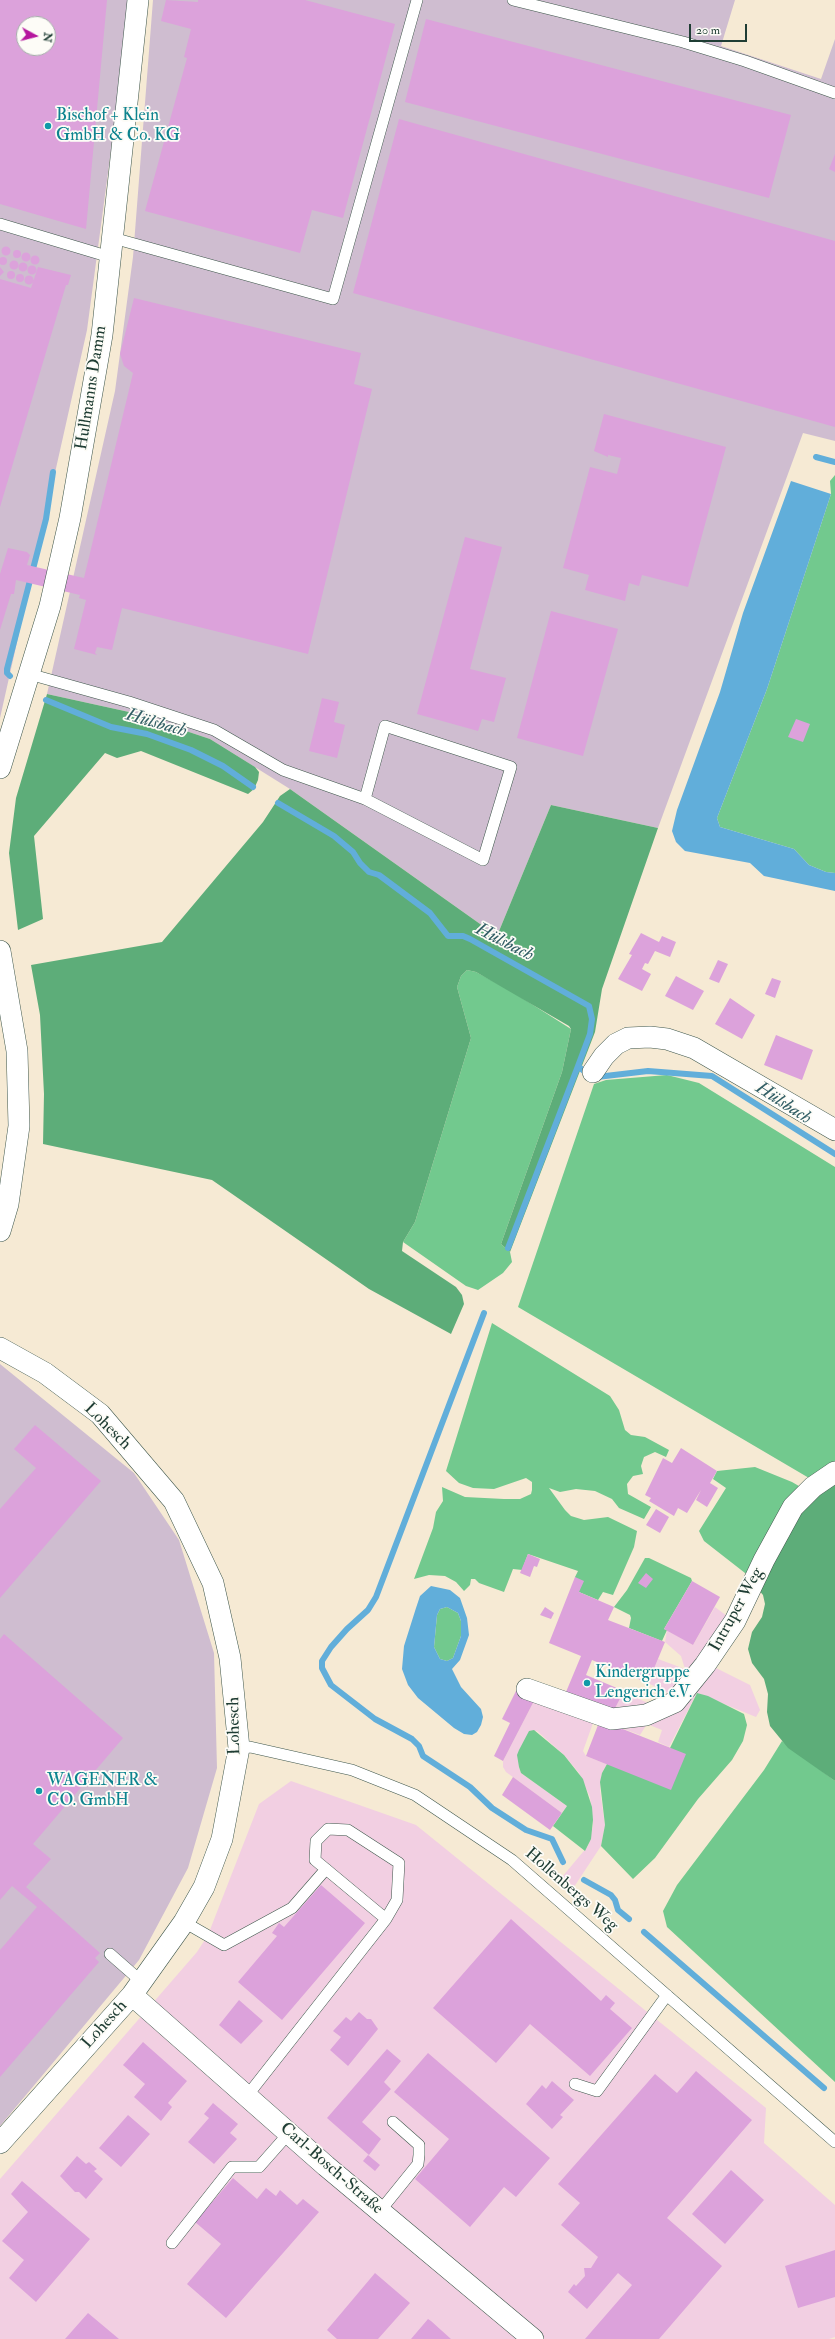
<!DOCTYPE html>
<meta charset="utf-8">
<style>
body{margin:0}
#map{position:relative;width:835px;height:2339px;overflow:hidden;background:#f6ead4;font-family:"IM FELL Double Pica",serif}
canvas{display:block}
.north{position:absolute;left:16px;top:16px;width:40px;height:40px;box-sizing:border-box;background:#fdfcf7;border:1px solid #a4b0a9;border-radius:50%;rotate:97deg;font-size:11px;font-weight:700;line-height:16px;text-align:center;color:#1f3d34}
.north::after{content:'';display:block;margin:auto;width:14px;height:18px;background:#b5179e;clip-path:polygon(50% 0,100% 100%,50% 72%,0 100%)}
.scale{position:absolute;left:689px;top:24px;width:58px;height:18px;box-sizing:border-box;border:2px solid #1f3d34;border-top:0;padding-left:5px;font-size:12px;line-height:14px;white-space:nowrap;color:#1f3d34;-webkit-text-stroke:3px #fdfcf7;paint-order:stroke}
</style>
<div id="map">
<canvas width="835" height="2339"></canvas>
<div class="north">N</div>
<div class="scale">20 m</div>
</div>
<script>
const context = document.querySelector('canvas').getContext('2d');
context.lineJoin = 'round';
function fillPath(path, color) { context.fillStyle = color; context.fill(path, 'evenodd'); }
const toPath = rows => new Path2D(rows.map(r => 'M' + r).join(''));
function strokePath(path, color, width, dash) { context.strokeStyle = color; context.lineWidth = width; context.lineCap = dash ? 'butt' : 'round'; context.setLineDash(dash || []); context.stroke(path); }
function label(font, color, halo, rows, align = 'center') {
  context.font = font + ' "IM FELL Double Pica",serif'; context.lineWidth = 3.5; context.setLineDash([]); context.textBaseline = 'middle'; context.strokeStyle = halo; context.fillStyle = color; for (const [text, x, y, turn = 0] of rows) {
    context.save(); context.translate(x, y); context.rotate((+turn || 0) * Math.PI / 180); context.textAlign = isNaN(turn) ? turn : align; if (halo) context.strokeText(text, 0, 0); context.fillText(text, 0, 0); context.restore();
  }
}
fillPath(toPath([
 [715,1607,727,1616,712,1666,750,1685,760,1710,756,1717,697,1693,669,1747,658,1742,662,1730,647,1724,640,1735,600,1720,593,1723,583,1751,586,1756,607,1764,602,1773,600,1790,605,1825,601,1846,574,1887,562,1877,588,1846,593,1826,590,1797,579,1773,564,1755,537,1731,529,1731,519,1767,521,1773,567,1806,562,1813,506,1772,503,1767,503,1761,535,1699,561,1695,563,1690,613,1712,623,1692,648,1703,664,1697,668,1693,648,1683,658,1659,685,1669,681,1656,665,1642,667,1630,693,1645],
 [291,1781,416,1825,766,2108,764,2143,835,2205,835,2337,829,2339,0,2339,0,2179,197,1952,208,1935,259,1804]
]), '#f2cfe2');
fillPath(toPath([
 [0,0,131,0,87,330,0,718],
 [24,24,48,24,48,48,24,48],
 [153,0,735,0,721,46,821,79,835,39,835,441,803,433,658,828,551,805,497,936,290,789,210,739,129,712,47,694,115,391,133,257],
 [0,1364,134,1473,179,1540,214,1653,217,1768,188,1868,139,1960,0,2126]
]), '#cfbdd0');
fillPath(toPath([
 [835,475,835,873,826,872,809,865,794,849,720,827,717,818,767,689,831,494,830,481],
 [467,970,476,972,511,991,571,1029,562,1072,501,1244,510,1252,512,1262,503,1273,478,1290,466,1286,403,1242,415,1222,471,1038,457,987,461,976],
 [667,1075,699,1083,835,1167,835,1464,809,1478,518,1307,594,1084,606,1080],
 [492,1323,610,1396,619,1410,625,1430,631,1435,645,1437,669,1450,666,1457,655,1452,644,1457,641,1466,643,1474,633,1476,627,1484,628,1494,651,1507,644,1519,619,1508,612,1499,595,1491,576,1489,560,1492,549,1488,565,1510,571,1516,584,1520,608,1517,637,1531,634,1547,613,1595,603,1592,598,1600,579,1592,575,1577,578,1571,528,1554,522,1570,513,1569,504,1592,479,1583,475,1579,471,1579,470,1585,464,1591,456,1582,445,1576,429,1575,414,1579,433,1528,436,1512,443,1501,442,1487,465,1497,504,1499,520,1499,531,1494,532,1490,532,1482,526,1478,494,1489,473,1488,459,1483,446,1471],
 [755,1467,792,1482,804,1489,749,1573,745,1573,704,1541,699,1531,726,1488,713,1479,717,1471],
 [645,1558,649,1558,691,1578,692,1581,664,1629,667,1630,662,1641,629,1628,631,1618,630,1615,614,1607,627,1590],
 [447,1607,458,1613,461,1621,461,1636,453,1658,447,1661,440,1659,434,1647,437,1615,440,1609],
 [697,1693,708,1696,744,1714,747,1725,743,1741,732,1760,698,1799,655,1858,633,1879,601,1846,605,1825,600,1782,602,1773,607,1764,670,1748],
 [534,1730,564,1755,583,1779,592,1807,593,1820,591,1839,585,1851,553,1826,567,1806,521,1773,519,1767,517,1755,519,1750,529,1731],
 [782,1741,835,1781,835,2082,667,1927,663,1911,677,1885,764,1770]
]), '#72c98e');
fillPath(toPath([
 [47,694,129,712,210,739,255,767,259,772,258,780,254,789,248,794,141,751,117,758,105,753,34,836,43,919,18,930,9,853,16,798],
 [290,789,497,936,551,805,658,828,602,989,595,1032,510,1252,501,1244,562,1072,571,1029,569,1026,476,972,467,970,461,976,457,987,471,1038,415,1222,403,1242,402,1251,456,1287,462,1295,464,1304,451,1334,369,1289,212,1180,43,1144,44,1094,40,1015,31,965,162,942,263,822,280,796],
 [835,1480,835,1781,788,1748,770,1726,767,1712,768,1694,764,1679,752,1663,748,1649,752,1632,762,1617,765,1604,763,1595,757,1588,785,1529]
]), '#5dad79');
fillPath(toPath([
 [791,481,831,494,767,689,717,818,720,827,794,849,809,865,826,872,835,873,835,891,764,876,750,863,685,851,676,842,672,831,677,810,720,692,743,613],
 [431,1586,450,1590,460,1598,467,1618,469,1635,460,1660,452,1669,461,1687,481,1709,483,1717,481,1725,477,1732,472,1735,464,1734,454,1728,418,1698,408,1685,402,1669,404,1646,416,1608,420,1596],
 [447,1607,458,1613,461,1621,461,1636,453,1658,447,1661,440,1659,434,1647,437,1615,440,1609]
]), '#61aeda');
strokePath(toPath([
 [816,457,835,462],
 [10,676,7,673,7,669,46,519,53,472],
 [46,700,111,727,147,734,191,750,223,766,253,787],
 [278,803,334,836,353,852,360,863,369,872,379,875,430,913,448,936,463,936,470,939,589,1006,592,1019,590,1034,578,1066,585,1072],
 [597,1077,648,1071,712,1076,835,1154],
 [508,1248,578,1066],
 [484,1313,376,1597,368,1610,347,1629,331,1647,322,1661,322,1668,331,1685,375,1719,412,1739,419,1746,423,1756,470,1787,492,1808,526,1830,552,1839,563,1862],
 [584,1880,611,1895,615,1900,618,1910,629,1919],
 [644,1932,824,2088]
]), '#61aeda', 6);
fillPath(toPath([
 [0,0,107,0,86,229,0,204],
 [24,24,48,24,48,48,24,48],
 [166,0,198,2,198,0,305,0,395,24,343,218,312,210,300,253,145,211,187,58,184,57,191,29,161,21],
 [426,19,791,115,769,198,405,102],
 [399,119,835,241,835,427,353,293],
 [835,154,835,172,829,169],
 '1.5 251a4.5 4.5 0 1 1 9 0a4.5 4.5 0 1 1-9 0Z',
 '13 254a4 4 0 1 1 8 0a4 4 0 1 1-8 0Z',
 '21.5 257a4.5 4.5 0 1 1 9 0a4.5 4.5 0 1 1-9 0Z',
 '30.5 260a4.5 4.5 0 1 1 9 0a4.5 4.5 0 1 1-9 0Z',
 '-1 261a4 4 0 1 1 8 0a4 4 0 1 1-8 0Z',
 '9.5 265a4.5 4.5 0 1 1 9 0a4.5 4.5 0 1 1-9 0Z',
 '18.5 267a4.5 4.5 0 1 1 9 0a4.5 4.5 0 1 1-9 0Z',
 '27.5 270a4.5 4.5 0 1 1 9 0a4.5 4.5 0 1 1-9 0Z',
 [0,267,4,272,0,276],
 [38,267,71,275,68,285,66,285,0,507,0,279,31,288],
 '7 275a4 4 0 1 1 8 0a4 4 0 1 1-8 0Z',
 '16 278a4 4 0 1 1 8 0a4 4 0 1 1-8 0Z',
 '24.5 280a4.5 4.5 0 1 1 9 0a4.5 4.5 0 1 1-9 0Z',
 [134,298,361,353,354,384,372,389,308,654,122,608,112,650,97,647,95,653,97,655,74,649,86,600,79,598,80,595,16,580,14,594,11,594,0,630,0,574,8,548,27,552,30,555,27,565,84,578,133,373,124,366,120,354],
 [604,414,726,447,688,587,642,575,639,586,629,583,625,601,585,590,589,575,563,568,590,467,617,474,621,458,608,455,608,457,594,451],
 [465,537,502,547,470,669,506,678,494,722,482,719,478,731,417,714],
 [551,611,618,629,583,756,517,738],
 [322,698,339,702,334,722,345,725,337,758,309,751],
 [796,719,810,724,803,742,788,737],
 [641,933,659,942,662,936,676,942,670,957,655,951,648,964,645,963,642,969,651,974,642,991,618,979,632,955,629,954],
 [718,960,728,964,719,983,709,979],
 [676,976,704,991,693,1010,665,996],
 [772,978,781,981,775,998,765,994],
 [730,998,755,1015,742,1039,715,1024],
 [776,1035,813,1050,802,1080,764,1065],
 [35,1425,101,1481,0,1598,0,1509,36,1468,14,1449],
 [681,1448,717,1471,710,1483,718,1488,707,1507,696,1500,701,1490,687,1513,678,1508,674,1516,649,1501,651,1498,645,1495,663,1458,672,1463],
 [656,1509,669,1517,660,1533,646,1525],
 [528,1554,540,1559,537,1567,534,1566,530,1577,520,1573],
 [646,1573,653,1579,646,1588,638,1583],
 [575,1577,584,1581,579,1592,614,1607,608,1620,665,1642,648,1683,592,1660,586,1675,624,1691,613,1712,566,1692,581,1656,549,1643],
 [692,1581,720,1597,693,1645,664,1629],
 [545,1607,554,1613,551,1619,540,1615],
 [4,1634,123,1738,33,1844,51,1859,26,1887,100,1953,95,1958,99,1962,0,2077,0,1950,37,1907,12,1886,0,1900,0,1639],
 [517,1689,535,1699,503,1761,494,1756,510,1723,502,1719],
 [600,1720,686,1754,671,1790,586,1756],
 [513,1777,562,1813,550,1830,502,1795],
 [321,1885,365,1923,282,2020,238,1982,277,1936,272,1933,279,1923,284,1927],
 [511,1919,601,2001,606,1995,615,2003,610,2009,632,2028,590,2076,530,2024,496,2063,433,2008],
 [239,2000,263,2021,241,2044,219,2025],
 [359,2012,367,2019,371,2019,378,2029,348,2066,330,2050,341,2037,333,2031,346,2017,351,2021],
 [143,2042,187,2081,168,2103,172,2107,161,2121,134,2097,145,2084,123,2065],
 [387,2049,401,2061,384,2082,391,2089,362,2122,381,2139,369,2155,327,2118],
 [428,2053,550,2158,516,2197,504,2187,470,2227,415,2179,449,2139,394,2092],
 [696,2071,752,2120,667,2218,722,2266,659,2339,585,2339,632,2285,618,2273,587,2309,568,2292,574,2284,576,2286,585,2276,584,2268,591,2268,598,2257,561,2225,580,2203,558,2184,655,2074,677,2093],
 [552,2081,574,2100,560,2115,563,2117,552,2129,526,2104,542,2085,546,2089],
 [213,2103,238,2124,230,2133,237,2139,214,2164,188,2142,209,2118,204,2114],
 [128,2115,150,2134,121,2167,99,2148],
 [368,2155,380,2165,375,2171,363,2161],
 [77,2156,86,2164,89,2162,97,2169,94,2171,103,2179,86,2199,79,2192,75,2192,60,2176],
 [731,2170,764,2200,725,2244,692,2214],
 [233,2178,257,2199,266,2188,276,2196,280,2190,297,2205,303,2199,319,2212,226,2318,187,2284,221,2244,195,2222],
 [22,2181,90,2239,36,2302,9,2278,24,2260,2,2241,28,2212,11,2194],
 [835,2250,835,2297,798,2308,785,2266],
 [375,2273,410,2303,378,2339,337,2339,327,2330],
 [88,2313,119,2339,65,2339],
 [428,2319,431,2321,451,2339,411,2339]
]), '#dca2db');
const lane = toPath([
 [513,0,683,42,745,61,835,93],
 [0,224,110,257],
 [113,238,333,299,417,0],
 [29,674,129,702,214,730,283,770,365,799,483,860,511,767,385,726,365,799],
 [239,1748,250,1747,352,1770,415,1795,512,1860,835,2142],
 [184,1922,224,1945,292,1908,326,1869],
 [110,1954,142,1982],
 [575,2084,597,2091,667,1995],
 [247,2096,386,1919,397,1900,399,1863,348,1830,328,1829,316,1841,315,1860,386,1919],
 [380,2211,418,2164,419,2155,419,2145,393,2122],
 [172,2243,232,2167,259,2167,289,2133]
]);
const street = toPath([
 [0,768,50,606,70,518,102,335,138,0],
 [0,951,17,1051,19,1126,8,1204,0,1231],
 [593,1072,604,1056,616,1044,628,1038,650,1037,667,1039,694,1048,835,1130],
 [0,1348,45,1373,100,1414,174,1501,213,1583,230,1658,239,1748,222,1839,204,1887,184,1922,132,1995,0,2143],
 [527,1689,612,1719,646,1715,675,1702,705,1665,735,1621,764,1560,793,1507,813,1487,835,1472],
 [132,1995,326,2166,533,2339]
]);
strokePath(lane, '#3f574c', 12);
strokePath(street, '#3f574c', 22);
strokePath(lane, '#fff', 11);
strokePath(street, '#fff', 21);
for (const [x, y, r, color] of [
 [48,126,4,"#0f9aa8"],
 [587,1683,4,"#0f9aa8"],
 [39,1791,4,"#0f9aa8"]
]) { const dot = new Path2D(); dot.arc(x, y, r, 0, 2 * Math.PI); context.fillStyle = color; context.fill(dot); strokePath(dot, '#fdfcf7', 1.5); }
label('17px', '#0d838f', '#fdfcf7', [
 ["Bischof + Klein",56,116],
 ["GmbH & Co. KG",56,136],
 ["Kindergruppe",595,1673],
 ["Lengerich e.V.",595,1693],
 ["WAGENER &",47,1781],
 ["CO. GmbH",47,1801]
], 'left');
label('17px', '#1f3d34', '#fdfcf7', [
 ["Hullmanns Damm",92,388,-81],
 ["Lohesch",107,1427,45],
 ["Intruper Weg",737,1610,-61],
 ["Lohesch",235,1726,-91],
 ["Hollenbergs Weg",571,1890,41],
 ["Lohesch",105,2025,-48],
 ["Carl-Bosch-Straße",331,2169,41]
]);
label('italic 18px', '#335f66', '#fdfcf7', [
 ["Hülsbach",156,724,16],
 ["Hülsbach",504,943,27],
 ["Hülsbach",783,1104,33]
]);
</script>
